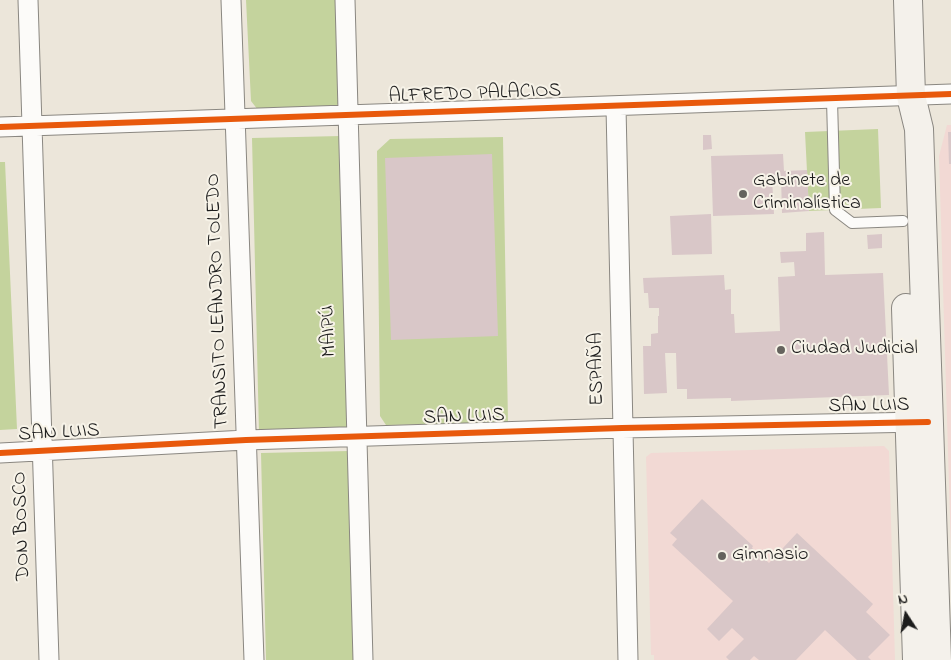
<!DOCTYPE html>
<meta charset="utf-8">
<style>
body{margin:0}
#map{position:relative;width:951px;height:660px;overflow:hidden;background:#ece6da;font-family:"Indie Flower",sans-serif}
canvas{display:block}
.north{position:absolute;left:881px;top:590px;width:50px;height:50px;-webkit-text-stroke:4px #f7f3e8;paint-order:stroke;rotate:349deg;font-size:14px;font-weight:700;line-height:20px;text-align:center;color:#1c1c1c}
.north::after{content:'';display:block;margin:auto;width:18px;height:22px;background:#1c1c1c;clip-path:polygon(50% 0,100% 100%,50% 72%,0 100%)}
</style>
<div id="map">
<canvas width="951" height="660"></canvas>
<div class="north">N</div>
</div>
<script>
const context = document.querySelector('canvas').getContext('2d');
context.lineJoin = 'round';
function fillPath(path, color) { context.fillStyle = color; context.fill(path, 'evenodd'); }
const toPath = rows => new Path2D(rows.map(r => 'M' + r).join(''));
function strokePath(path, color, width, dash) { context.strokeStyle = color; context.lineWidth = width; context.lineCap = dash ? 'butt' : 'round'; context.setLineDash(dash || []); context.stroke(path); }
function label(font, color, halo, rows, align = 'center') {
  context.font = font + ' "Indie Flower",sans-serif'; context.lineWidth = 4; context.setLineDash([]); context.textBaseline = 'middle'; context.strokeStyle = halo; context.fillStyle = color; for (const [text, x, y, turn = 0] of rows) {
    context.save(); context.translate(x, y); context.rotate((+turn || 0) * Math.PI / 180); context.textAlign = isNaN(turn) ? turn : align; if (halo) context.strokeText(text, 0, 0); context.fillText(text, 0, 0); context.restore();
  }
}
fillPath(toPath([
 [947,125,951,125,951,550,939,156],
 [884,446,889,451,895,660,654,660,654,655,651,655,646,457,651,453]
]), '#f2d9d4');
fillPath(toPath([
 [246,0,343,0,345,97,335,107,258,110,251,101],
 [878,129,881,208,809,211,805,132],
 [341,136,349,430,259,433,252,138],
 [503,137,508,423,386,425,380,416,377,151,390,139],
 [0,162,5,162,17,429,0,430],
 [349,451,354,660,266,660,261,453]
]), '#c4d39d');
fillPath(toPath([
 [948,132,951,132,951,164,949,164],
 [703,135,711,135,712,149,703,150],
 [492,154,498,336,391,340,385,158],
 [783,154,784,171,807,170,809,211,782,213,781,177,772,178,774,214,713,216,711,156],
 [711,214,712,254,672,255,670,216],
 [824,232,825,275,883,273,889,395,731,401,731,398,687,399,687,389,677,389,676,353,665,353,667,393,644,394,643,346,651,346,651,334,658,333,658,316,659,316,659,308,649,308,648,293,644,293,643,278,724,275,725,290,731,289,731,314,734,314,735,333,780,331,778,277,795,276,794,262,781,263,780,252,806,251,806,233],
 [882,234,882,248,868,249,867,235],
 [702,499,753,546,752,548,769,563,797,533,873,604,866,612,890,635,868,657,871,660,857,660,825,630,796,660,759,660,754,656,750,660,729,660,726,657,744,639,732,628,719,641,707,629,733,601,672,545,677,539,670,533]
]), '#d9c7c8');
const lane = toPath([
 [832,100,835,210,852,223,903,221]
]);
const street = toPath([
 [28,0,49,660],
 [231,0,254,660],
 [345,0,363,660],
 [616,107,628,660],
 [0,127,951,94],
 [0,453,246,440,622,428,921,422]
]);
const secondary = toPath([
 [908,0,911,96,919,129,937,660],
 [906,308,917,660]
]);
strokePath(lane, '#8a8781', 12);
strokePath(street, '#8a8781', 21);
strokePath(secondary, '#8a8781', 30);
strokePath(lane, '#fcfbf9', 10);
strokePath(street, '#fcfbf9', 19);
strokePath(secondary, '#f4f1eb', 28);
strokePath(toPath([
 [0,127,951,94],
 [0,453,246,440,622,428,928,422]
]), '#e8590c', 6);
for (const [x, y, r, color] of [
 [743,194,5,"#65635e"],
 [781,350,5,"#65635e"],
 [722,556,5,"#65635e"]
]) { const dot = new Path2D(); dot.arc(x, y, r, 0, 2 * Math.PI); context.fillStyle = color; context.fill(dot); strokePath(dot, '#f7f3e8', 2); }
label('20px', '#1c1c1c', '#f7f3e8', [
 ["ALFREDO PALACIOS",475,95,-2],
 ["TRANSITO LEANDRO TOLEDO",219,301,-92],
 ["MAIPÚ",330,331,-92],
 ["ESPAÑA",598,369,-91],
 ["SAN LUIS",869,407,-1],
 ["SAN LUIS",464,418,-2],
 ["SAN LUIS",59,434,-3],
 ["DON BOSCO",23,526,-92]
]);
label('20px', '#1c1c1c', '#f7f3e8', [
 ["Gabinete de",753,182],
 ["Criminalística",753,205],
 ["Ciudad Judicial",791,350],
 ["Gimnasio",732,556]
], 'left');
</script>
